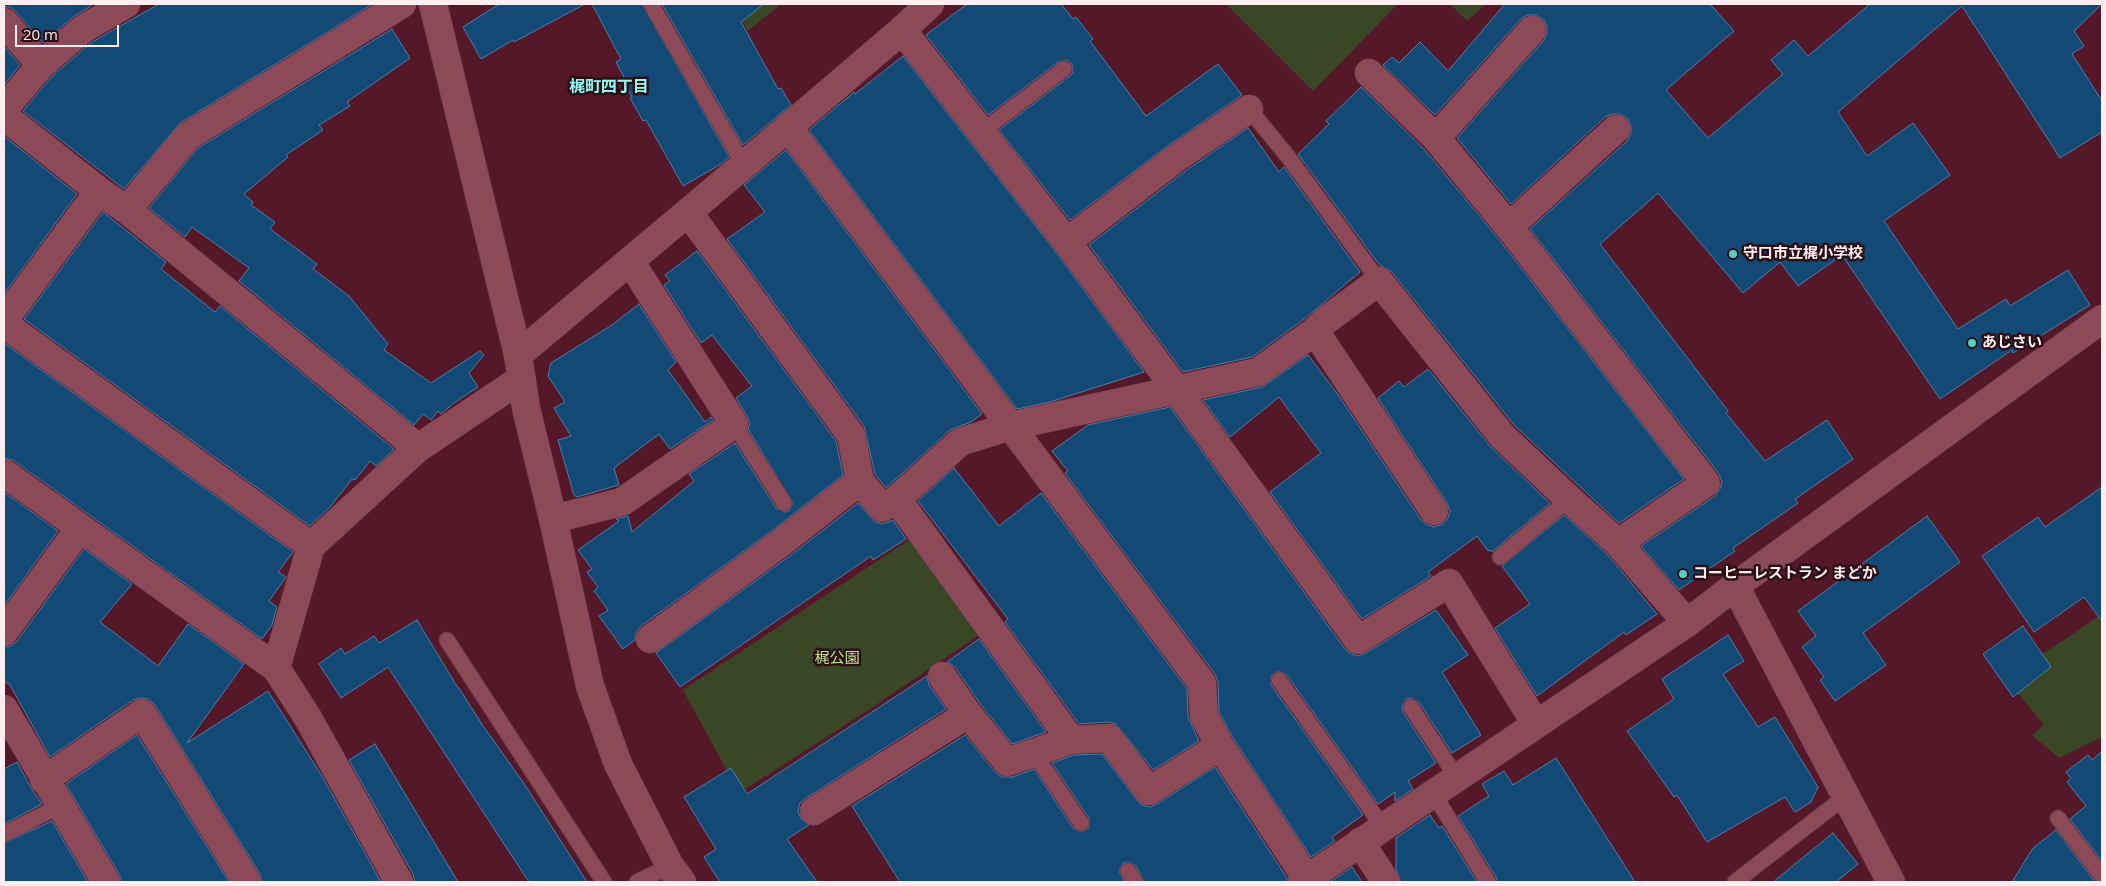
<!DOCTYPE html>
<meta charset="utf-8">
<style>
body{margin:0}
#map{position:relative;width:2106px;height:886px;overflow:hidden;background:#551829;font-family:"Open Sans",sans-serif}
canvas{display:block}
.frame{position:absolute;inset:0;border:5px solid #ffeef1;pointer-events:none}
.scale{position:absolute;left:15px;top:25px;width:104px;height:22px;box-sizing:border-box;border:2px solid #ffeef1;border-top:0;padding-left:6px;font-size:15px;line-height:18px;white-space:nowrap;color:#ffeef1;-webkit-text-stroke:4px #2a0f16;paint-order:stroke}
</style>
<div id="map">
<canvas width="2106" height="886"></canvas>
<div class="frame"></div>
<div class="scale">20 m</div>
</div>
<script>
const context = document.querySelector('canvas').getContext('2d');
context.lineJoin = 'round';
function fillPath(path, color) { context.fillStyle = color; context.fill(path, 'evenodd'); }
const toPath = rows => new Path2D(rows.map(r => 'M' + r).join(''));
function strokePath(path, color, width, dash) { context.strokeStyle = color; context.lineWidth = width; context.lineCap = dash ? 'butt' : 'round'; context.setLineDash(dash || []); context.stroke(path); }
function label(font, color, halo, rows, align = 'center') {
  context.font = font + ' "Open Sans","Noto Sans JP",sans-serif'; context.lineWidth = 5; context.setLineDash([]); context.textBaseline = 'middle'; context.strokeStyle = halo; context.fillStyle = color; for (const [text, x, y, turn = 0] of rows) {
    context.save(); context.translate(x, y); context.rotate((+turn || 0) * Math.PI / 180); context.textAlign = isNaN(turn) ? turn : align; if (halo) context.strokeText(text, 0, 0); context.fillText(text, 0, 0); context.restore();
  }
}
fillPath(toPath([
 [732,4,781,4,748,31],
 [1226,4,1398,4,1313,91],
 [1450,4,1486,4,1467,21],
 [912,538,979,635,864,713,739,793,683,690],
 [2102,614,2102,737,2059,758,2032,735,2044,725,2006,679]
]), '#3a4726');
const building = toPath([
 [4,4,89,4,91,6,73,17,43,43,16,12,10,7,4,7,4,4],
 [159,4,370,4,371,5,180,123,124,189,23,111,52,76,92,42,159,4],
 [499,4,585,4,514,42,513,40,481,59,463,27,499,4],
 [592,4,642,4,729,157,721,164,683,186,646,120,643,121,630,98,632,97,624,83,626,81,616,62,621,59,592,4],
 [662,4,764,4,741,22,778,89,781,88,791,105,743,145,662,4],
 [967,4,1061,4,1073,19,1076,17,1093,39,1090,41,1146,116,1218,64,1242,95,1166,147,1070,220,999,130,1070,76,1073,72,1072,64,1067,60,1058,62,988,115,926,35,967,4],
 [1505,4,1710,4,1734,31,1666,90,1708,138,1783,74,1771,60,1794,40,1808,56,1870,4,2102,4,2074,31,2084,46,2072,54,2102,101,2102,132,2060,158,1962,6,1838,112,1867,156,1913,123,1950,175,1884,221,1958,329,2006,299,2010,306,2068,270,2090,305,2013,353,2012,350,1940,399,1842,255,1798,286,1780,262,1743,293,1658,193,1600,244,1728,411,1726,413,1765,461,1827,420,1853,459,1795,499,1798,503,1733,548,1735,551,1679,590,1641,546,1715,496,1720,489,1722,482,1719,474,1530,229,1627,141,1631,133,1631,126,1628,119,1620,114,1612,114,1605,117,1511,204,1457,138,1544,40,1547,33,1547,26,1543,19,1535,15,1527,15,1520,20,1435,115,1383,65,1392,57,1399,63,1420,42,1448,71,1505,4],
 [392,29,410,58,347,102,350,106,319,125,323,130,286,155,288,157,244,194,253,202,251,205,275,222,270,229,317,264,313,269,349,296,388,344,384,350,431,383,480,351,484,355,469,373,478,387,454,403,441,414,438,411,431,420,423,414,414,425,239,281,249,268,192,227,185,237,149,208,198,148,392,29],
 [4,46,20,65,4,85,4,46],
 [903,56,1055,251,1144,372,1050,402,1017,409,809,130,854,92,855,94,903,56],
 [1361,87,1424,149,1497,237,1684,479,1619,523,1514,425,1391,271,1381,266,1375,259,1298,154,1329,124,1326,121,1361,87],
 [1248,128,1279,172,1284,167,1360,272,1303,320,1252,357,1183,372,1089,245,1184,172,1248,128],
 [4,136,77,194,4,294,4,136],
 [786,150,982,414,971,422,950,430,886,488,875,474,864,426,727,239,765,212,744,185,786,150],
 [103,212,166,262,161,269,215,312,220,306,394,449,376,466,370,461,355,480,352,479,330,507,310,526,24,319,103,212],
 [697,251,836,441,843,475,773,530,641,626,636,632,635,640,623,649,599,616,608,610,594,591,598,587,587,572,592,569,578,550,619,521,616,519,628,516,632,532,694,481,689,474,735,443,776,508,785,512,789,511,793,503,748,429,750,423,747,416,736,398,752,386,712,335,701,343,664,285,670,281,665,275,697,251],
 [639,304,676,362,668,370,705,422,711,417,713,420,670,449,659,434,614,468,619,485,577,497,574,495,558,440,571,436,554,408,565,402,548,376,551,363,612,325,639,304],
 [4,343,293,552,278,572,286,577,269,601,277,607,272,625,262,639,13,460,4,458,4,343],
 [1308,355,1339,396,1421,520,1427,525,1434,527,1443,524,1448,518,1450,511,1447,503,1378,398,1399,381,1404,387,1428,369,1490,446,1550,503,1492,552,1490,550,1488,551,1477,536,1428,572,1431,576,1362,619,1270,492,1321,453,1279,397,1230,437,1203,400,1262,387,1308,355],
 [1170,407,1345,649,1351,654,1358,656,1366,653,1436,610,1468,655,1442,672,1481,735,1452,753,1419,702,1411,698,1406,699,1402,707,1403,712,1436,763,1408,781,1413,789,1395,801,1395,792,1378,804,1287,675,1279,671,1271,676,1271,685,1363,815,1332,837,1335,841,1311,857,1233,738,1219,712,1218,682,1215,674,1065,473,1068,471,1052,451,1088,425,1170,407],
 [954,468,999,526,1041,493,1187,689,1188,717,1199,741,1153,770,1116,724,1108,722,1079,724,1005,622,1008,619,918,501,954,468],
 [2102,487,2102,621,2084,597,2034,632,1982,556,2038,517,2045,527,2102,487],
 [4,492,58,531,4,606,4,492],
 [858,503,875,522,883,524,893,520,906,539,873,560,871,556,680,687,656,653,791,555,858,503],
 [1564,515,1607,554,1657,614,1626,635,1624,632,1537,696,1495,628,1530,604,1502,566,1564,515],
 [1927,516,1960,562,1863,633,1886,665,1835,701,1820,680,1824,677,1802,647,1816,636,1798,611,1927,516],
 [84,549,132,584,100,622,158,666,188,624,244,664,187,743,268,691,322,776,381,882,262,882,260,874,155,705,149,699,141,698,133,700,50,757,10,685,4,681,4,647,11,646,17,641,84,549],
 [417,620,458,688,459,688,483,726,523,782,587,882,529,882,388,667,341,698,319,664,341,648,345,654,374,636,379,643,417,620],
 [2023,626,2051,667,2013,697,1983,654,2023,626],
 [1728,635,1744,661,1723,674,1758,727,1775,717,1818,787,1811,802,1795,812,1785,797,1707,842,1677,795,1674,797,1627,731,1674,699,1662,679,1728,635],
 [979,639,1046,732,1012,744,981,705,955,667,947,662,979,639],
 [927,676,929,685,946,709,806,798,800,803,798,811,801,819,809,825,787,839,817,882,720,882,704,857,716,849,684,797,731,768,747,794,927,676],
 [137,735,229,882,122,882,119,874,66,784,137,735],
 [965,735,995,772,1002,777,1012,777,1034,769,1073,828,1081,832,1089,828,1089,818,1052,763,1074,755,1102,754,1137,800,1142,805,1150,807,1157,804,1215,767,1287,878,1287,882,1144,882,1136,866,1128,862,1123,863,1119,871,1124,882,900,882,852,806,965,735],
 [375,744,458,882,415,882,413,874,349,760,375,744],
 [2102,751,2102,861,2070,819,2086,806,2067,782,2071,778,2066,772,2088,755,2092,760,2102,751],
 [1556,758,1635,882,1497,882,1496,877,1458,816,1489,796,1482,784,1504,771,1513,785,1556,758],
 [17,762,31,788,42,804,4,824,4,769,17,762],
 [1430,815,1439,828,1442,826,1477,882,1401,882,1396,869,1396,838,1430,815],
 [52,821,88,882,4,882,4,843,52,821],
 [2056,830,2095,882,2012,882,2033,848,2056,830],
 [1833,833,1858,864,1836,882,1773,882,1833,833],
 [1352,867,1362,882,1330,882,1352,867]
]);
fillPath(building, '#134a75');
strokePath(building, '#4a7ead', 1);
const service = toPath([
 [651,4,744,165],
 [1249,109,1289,158,1379,281],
 [981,132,1064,69],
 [734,424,784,503],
 [1500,557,1569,499],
 [447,640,604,882],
 [1279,680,1383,827],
 [1411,707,1457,778],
 [1034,753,1081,823],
 [1433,793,1488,882],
 [2058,818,2102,876],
 [4,834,60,806],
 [1128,871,1135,882],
 [637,882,670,866],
 [1735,882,1846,796]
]);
const minor = toPath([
 [433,4,518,355,526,408,553,519,590,686,618,764,670,866,682,882],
 [4,22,41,65],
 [902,30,1067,242,1176,389,1358,640,1449,583,1536,724],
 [1369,73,1436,138,1509,227,1706,483,1618,543],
 [4,109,41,65,83,29,126,4],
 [4,116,99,191,127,210,418,448],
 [788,127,1202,683,1204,716,1220,746],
 [1436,138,1532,30],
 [127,210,188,136,402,4],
 [688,212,851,435,860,481,882,508,897,499,960,442,1011,426,1258,372,1315,331,1325,321,1379,281,1502,436,1569,499,1618,543,1687,623],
 [1509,227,1616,129],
 [1067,242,1175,159,1249,109],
 [4,320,99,191],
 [4,324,311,546],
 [1315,331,1434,511],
 [518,355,744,165,902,30,930,4],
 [4,473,276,668,308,718,399,882],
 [897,499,1071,740],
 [553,519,622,502,734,424,630,261],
 [1735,586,1891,882],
 [4,632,80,528],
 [650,639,782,542,860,481],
 [276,668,311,546,418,448,521,379],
 [942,676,968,714,1007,762,1071,740,1109,738,1149,791,1220,746,1307,879],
 [4,709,106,882],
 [44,780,142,713,247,882],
 [814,811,968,714],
 [1360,842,1386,882]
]);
const tertiary = toPath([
 [1302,882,1687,623,1735,586,2102,319]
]);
strokePath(service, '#683948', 17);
strokePath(minor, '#683948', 29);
strokePath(tertiary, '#683948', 29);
strokePath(service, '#8c4958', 15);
strokePath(minor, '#8c4958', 28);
strokePath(tertiary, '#8c4958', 28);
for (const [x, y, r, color] of [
 [1733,254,5,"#56cec3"],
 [1972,343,5,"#56cec3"],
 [1683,574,5,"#56cec3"]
]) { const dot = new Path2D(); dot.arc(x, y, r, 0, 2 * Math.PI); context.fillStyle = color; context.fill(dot); strokePath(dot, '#2a0f16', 2); }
label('bold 15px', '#ffeef1', '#2a0f16', [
 ["守口市立梶小学校",1743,254],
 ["あじさい",1982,343],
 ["コーヒーレストラン まどか",1693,574]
], 'left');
label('15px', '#c1e391', '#2a0f16', [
 ["梶公園",837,659]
]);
label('bold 16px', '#91faef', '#2a0f16', [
 ["梶町四丁目",609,87]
]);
</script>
